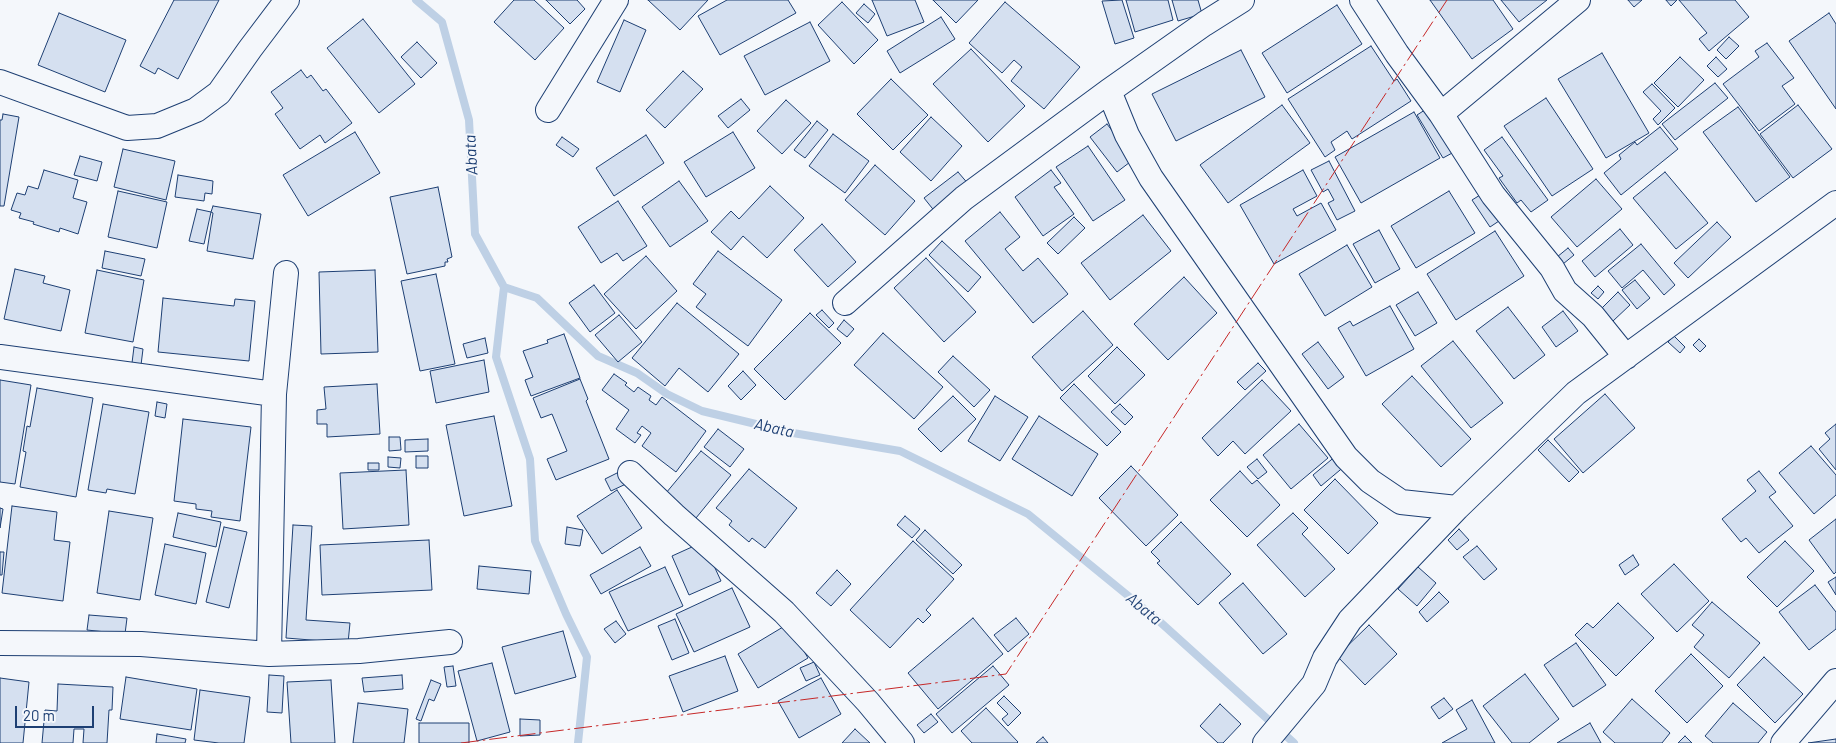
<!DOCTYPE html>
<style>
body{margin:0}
#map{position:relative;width:1836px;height:743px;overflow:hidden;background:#f4f7fb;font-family:Barlow,sans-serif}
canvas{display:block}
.scale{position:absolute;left:15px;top:706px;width:79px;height:22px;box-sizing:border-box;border:2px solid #1d3f73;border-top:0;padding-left:6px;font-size:15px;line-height:18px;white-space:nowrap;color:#1d3f73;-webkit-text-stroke:4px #f4f7fb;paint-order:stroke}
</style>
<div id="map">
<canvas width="1836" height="743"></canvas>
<div class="scale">20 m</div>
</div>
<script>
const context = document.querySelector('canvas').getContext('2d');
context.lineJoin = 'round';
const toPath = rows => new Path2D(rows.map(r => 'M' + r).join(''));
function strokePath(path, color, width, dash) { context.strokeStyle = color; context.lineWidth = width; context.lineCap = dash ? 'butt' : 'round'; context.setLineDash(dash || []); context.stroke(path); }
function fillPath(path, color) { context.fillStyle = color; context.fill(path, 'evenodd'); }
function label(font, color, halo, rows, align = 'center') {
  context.font = font + ' Barlow,sans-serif'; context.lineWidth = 4; context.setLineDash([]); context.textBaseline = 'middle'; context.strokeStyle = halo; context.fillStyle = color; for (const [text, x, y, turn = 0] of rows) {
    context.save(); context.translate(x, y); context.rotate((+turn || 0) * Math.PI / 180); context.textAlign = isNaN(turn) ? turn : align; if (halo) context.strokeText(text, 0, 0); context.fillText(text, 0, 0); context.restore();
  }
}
strokePath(toPath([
 [416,0,442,22,469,120,475,234,504,287,537,298,598,356,637,373,667,394,702,411,793,433,900,451,1028,514,1159,621,1294,743],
 [504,287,496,357,530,459,535,541,566,614,587,657,578,743]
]), '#bed0e5', 8);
const building = toPath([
 [174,0,219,0,178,79,158,68,155,74,140,66,174,0],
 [514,0,534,0,564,28,535,60,494,22,514,0],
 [546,0,577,0,585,9,570,24,546,0],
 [648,0,708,0,680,30,648,0],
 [727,0,788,0,796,13,720,55,698,16,727,0],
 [872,0,915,0,924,22,887,36,872,0],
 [933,0,978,0,956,23,933,0],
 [1122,0,1134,38,1115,44,1102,1,1122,0],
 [1126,0,1168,0,1173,20,1135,32,1126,0],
 [1172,0,1198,0,1202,14,1178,21,1172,0],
 [1430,0,1493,0,1513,29,1472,59,1430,0],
 [1501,0,1547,0,1519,22,1501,0],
 [1628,0,1642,0,1634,7,1628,0],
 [1666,0,1677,0,1671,6,1666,0],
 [1679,0,1735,0,1749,17,1709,51,1699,39,1707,33,1679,0],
 [842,2,878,40,854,64,818,25,842,2],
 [1005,2,1080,67,1044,109,1011,81,1022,67,1014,60,1002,73,969,43,1005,2],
 [864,4,875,14,868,23,856,13,864,4],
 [1337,5,1362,44,1287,93,1262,53,1337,5],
 [59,13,126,40,105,92,38,65,59,13],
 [1829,13,1836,24,1836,109,1789,41,1829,13],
 [941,17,955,39,900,73,887,51,941,17],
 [363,19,415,84,379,113,327,48,363,19],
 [624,20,646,30,620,92,597,82,624,20],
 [810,22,830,61,765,95,744,56,810,22],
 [1729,37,1739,46,1726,59,1717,50,1729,37],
 [417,42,437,63,421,78,401,57,417,42],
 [1767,43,1794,78,1782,86,1795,104,1759,131,1723,84,1759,57,1755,51,1767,43],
 [1371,46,1394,81,1397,79,1411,101,1352,139,1347,131,1331,142,1335,150,1325,157,1288,99,1371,46],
 [971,49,1025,106,988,142,933,84,971,49],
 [1241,50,1265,97,1176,141,1152,94,1241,50],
 [1602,53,1649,133,1606,158,1558,79,1602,53],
 [1680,57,1704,80,1678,107,1654,83,1680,57],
 [1716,57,1727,69,1718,77,1707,66,1716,57],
 [301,70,307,78,311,75,323,91,326,89,352,123,325,143,320,135,300,149,275,114,283,108,271,92,301,70],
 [683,71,703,89,665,128,646,110,683,71],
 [891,79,928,115,893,150,857,114,891,79],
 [1715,83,1728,98,1675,140,1662,124,1715,83],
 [1652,84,1675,108,1658,125,1653,119,1661,111,1643,92,1652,84],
 [1546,98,1593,169,1552,196,1504,126,1546,98],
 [741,99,750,110,728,128,718,116,741,99],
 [786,100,811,123,782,154,757,131,786,100],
 [1282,105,1310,143,1228,203,1200,165,1282,105],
 [1798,105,1832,149,1793,178,1760,134,1798,105],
 [1738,107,1790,177,1756,202,1703,132,1738,107],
 [1428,108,1454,152,1443,158,1417,115,1428,108],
 [1414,112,1440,158,1361,203,1335,157,1414,112],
 [3,114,19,117,4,206,0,206,0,120,2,120,3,114],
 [931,117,962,146,931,181,900,152,931,117],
 [817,121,828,130,805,158,794,150,817,121],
 [1107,124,1134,159,1117,172,1090,137,1107,124],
 [1660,127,1678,149,1621,195,1604,173,1621,159,1619,155,1635,142,1637,145,1660,127],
 [355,132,380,173,308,216,283,175,355,132],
 [733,132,755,168,706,197,684,162,733,132],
 [833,134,869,161,845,193,809,166,833,134],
 [646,135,664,163,614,196,596,168,646,135],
 [562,137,579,149,573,157,556,145,562,137],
 [1502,137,1548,200,1531,212,1521,200,1517,203,1499,178,1503,176,1484,150,1502,137],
 [1088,146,1125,200,1093,221,1056,167,1088,146],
 [123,149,175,161,166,200,114,187,123,149],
 [80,156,102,162,97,181,74,175,80,156],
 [1329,161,1355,211,1337,220,1328,203,1334,200,1328,189,1323,192,1311,170,1329,161],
 [875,165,915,201,885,235,845,200,875,165],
 [44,170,78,180,73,198,87,202,78,234,60,228,59,232,33,224,34,222,19,218,21,213,11,210,17,193,25,195,28,186,38,189,44,170],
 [1051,170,1061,183,1054,187,1074,214,1043,236,1015,197,1051,170],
 [1303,170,1317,196,1293,209,1297,216,1321,203,1336,230,1274,264,1240,205,1303,170],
 [958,172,970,186,936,213,924,198,958,172],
 [1665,172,1708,223,1676,249,1633,198,1665,172],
 [178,175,213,181,212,194,205,193,204,201,175,197,178,175],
 [1596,179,1622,209,1577,247,1551,217,1596,179],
 [679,181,708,221,670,247,642,207,679,181],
 [770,186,804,218,767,258,743,236,731,250,711,232,731,211,739,219,770,186],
 [438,187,452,257,447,259,448,262,445,262,445,266,407,274,390,197,438,187],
 [118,191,167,202,157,248,108,237,118,191],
 [1449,191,1475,233,1416,268,1391,226,1449,191],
 [1485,192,1502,219,1490,227,1472,200,1485,192],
 [618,201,647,246,623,261,617,253,601,263,578,227,618,201],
 [213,206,261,214,253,259,207,251,213,213,211,212,213,206],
 [197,209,211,212,204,244,189,241,197,209],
 [1000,212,1020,237,1005,249,1023,271,1038,258,1068,294,1033,323,965,241,1000,212],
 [1143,215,1171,251,1110,300,1081,263,1143,215],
 [1074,217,1085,228,1058,254,1047,243,1074,217],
 [1717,222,1731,237,1688,278,1674,263,1717,222],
 [822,224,856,262,828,287,794,250,822,224],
 [1620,229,1633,245,1595,277,1582,261,1620,229],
 [1379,230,1400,269,1375,283,1353,244,1379,230],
 [1495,231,1524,276,1456,320,1427,274,1495,231],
 [942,241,981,277,968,292,929,255,942,241],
 [1641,244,1675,285,1664,295,1643,270,1622,288,1608,271,1641,244],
 [1347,245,1372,287,1325,316,1299,274,1347,245],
 [1568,248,1574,255,1563,264,1557,257,1568,248],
 [105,251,145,259,141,276,102,268,105,251],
 [718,251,782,300,748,346,696,307,706,294,693,284,718,251],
 [646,256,677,291,636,329,604,294,646,256],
 [926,258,976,312,944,342,894,288,926,258],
 [15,269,45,276,43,283,70,290,61,331,4,319,15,269],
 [97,270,144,280,133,342,85,333,97,270],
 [375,270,378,352,321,354,319,272,375,270],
 [436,274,455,364,420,371,401,281,436,274],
 [1184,277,1217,313,1168,360,1134,324,1184,277],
 [1635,280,1650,298,1637,309,1622,290,1635,280],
 [594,285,615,313,590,332,569,303,594,285],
 [1598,286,1604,292,1598,299,1591,293,1598,286],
 [1418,292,1437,323,1415,336,1396,305,1418,292],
 [1618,292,1630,305,1613,321,1601,309,1618,292],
 [163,298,234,306,235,299,255,301,249,361,158,352,163,298],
 [677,303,739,354,708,392,679,368,665,386,632,358,677,303],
 [1390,306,1414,349,1366,376,1338,328,1350,321,1353,326,1390,306],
 [1508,307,1545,355,1514,379,1476,331,1508,307],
 [822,310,834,323,829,328,816,315,822,310],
 [1083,311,1113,345,1062,391,1032,357,1083,311],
 [1563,311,1578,331,1556,347,1542,327,1563,311],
 [810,313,841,343,785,400,754,369,810,313],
 [619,315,642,342,618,362,595,335,619,315],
 [844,320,854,329,847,337,837,329,844,320],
 [883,333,943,387,914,419,854,365,883,333],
 [564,334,580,378,531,396,525,380,533,377,523,351,548,343,547,340,564,334],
 [1674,336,1685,347,1680,353,1668,342,1674,336],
 [485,338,488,353,467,358,463,344,485,338],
 [1699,339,1706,346,1700,352,1693,345,1699,339],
 [1453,341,1503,403,1471,428,1421,366,1453,341],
 [1318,342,1344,377,1328,389,1302,354,1318,342],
 [134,347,143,349,141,365,132,363,134,347],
 [1117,347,1145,375,1115,404,1088,376,1117,347],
 [953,356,990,390,974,407,938,372,953,356],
 [484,360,489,392,436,403,430,371,484,360],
 [1258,363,1266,371,1245,390,1237,382,1258,363],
 [743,371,756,385,741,400,728,386,743,371],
 [614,374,627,383,625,385,634,392,638,387,651,396,649,400,656,405,662,397,706,431,676,472,642,446,651,433,642,426,637,433,641,435,635,443,616,429,629,410,602,390,614,374],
 [1412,376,1471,439,1441,467,1382,404,1412,376],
 [580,379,588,399,586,401,609,459,556,480,547,459,567,451,552,414,541,418,533,398,580,379],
 [0,380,31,385,15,484,0,482,0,380],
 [1262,380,1291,411,1245,454,1233,441,1218,456,1202,438,1262,380],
 [377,384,380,434,327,437,327,424,317,424,317,410,326,409,324,387,377,384],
 [1074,384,1121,432,1107,446,1060,398,1074,384],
 [37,388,93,398,76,497,20,487,26,452,23,451,27,426,30,427,37,388],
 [1605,394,1635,428,1583,473,1554,439,1605,394],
 [953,396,976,419,941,452,918,429,953,396],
 [995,396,1028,417,1000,461,968,441,995,396],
 [157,402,167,404,165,418,155,416,157,402],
 [103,404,149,412,135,494,107,489,106,493,88,490,103,404],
 [1120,404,1133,417,1125,425,1111,412,1120,404],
 [494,416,512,506,464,516,446,425,494,416],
 [1039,416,1098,454,1072,496,1012,459,1039,416],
 [183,419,251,427,240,521,211,517,212,511,196,509,196,504,174,501,183,419],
 [1299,424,1328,458,1291,489,1263,455,1299,424],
 [1836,424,1836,470,1819,449,1830,439,1825,433,1836,424],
 [718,429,744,449,730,467,704,447,718,429],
 [389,437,400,437,401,450,389,451,389,437],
 [428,439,428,451,405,452,405,440,428,439],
 [1548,440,1579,472,1569,482,1538,450,1548,440],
 [1811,446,1836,475,1836,495,1814,514,1779,473,1811,446],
 [701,451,731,475,696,518,666,493,701,451],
 [1337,455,1346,465,1321,486,1313,475,1337,455],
 [416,456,428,456,428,468,416,468,416,456],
 [388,457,401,458,400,468,388,467,388,457],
 [1257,459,1267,472,1258,479,1247,467,1257,459],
 [368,463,379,463,379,470,368,470,368,463],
 [1131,466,1178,515,1146,546,1099,498,1131,466],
 [749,469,797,508,765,548,752,538,749,542,729,525,732,521,716,508,749,469],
 [406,470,409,525,343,529,340,473,406,470],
 [623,470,628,483,611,491,605,479,623,470],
 [1240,471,1252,484,1257,480,1280,505,1247,537,1210,500,1240,471],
 [1759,471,1776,492,1769,497,1793,526,1759,553,1746,538,1741,542,1722,519,1756,491,1747,480,1759,471],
 [1335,479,1378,523,1348,554,1304,510,1335,479],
 [617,490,642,528,602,554,577,516,617,490],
 [12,506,57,512,54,540,70,542,63,601,2,593,12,506],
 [0,508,3,509,0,528,0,508],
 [109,511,153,518,140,600,97,593,109,511],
 [178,513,221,522,216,547,173,537,178,513],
 [1293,513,1308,528,1302,534,1335,569,1305,597,1257,545,1293,513],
 [905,516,920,529,912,538,897,525,905,516],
 [1836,519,1836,572,1834,574,1809,540,1836,519],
 [1181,522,1231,574,1198,605,1157,563,1160,561,1151,552,1181,522],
 [293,525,312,526,306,620,350,623,348,643,286,638,293,525],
 [224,527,247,532,229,608,206,602,224,527],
 [567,527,583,530,580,546,565,544,567,527],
 [1459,529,1469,540,1457,550,1448,540,1459,529],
 [925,530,962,565,953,574,916,540,925,530],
 [429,540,432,590,322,595,320,545,429,540],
 [913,541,954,579,926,610,931,615,923,623,918,618,890,648,850,610,913,541],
 [1785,541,1814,571,1777,607,1747,577,1785,541],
 [703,542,721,581,689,595,672,556,703,542],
 [165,544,206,553,196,604,155,595,165,544],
 [1477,546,1497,569,1484,580,1463,557,1477,546],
 [640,547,651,566,601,594,590,575,640,547],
 [0,552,4,552,2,575,0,575,0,552],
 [1633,555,1639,565,1625,575,1619,565,1633,555],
 [1674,564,1709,601,1677,632,1641,594,1674,564],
 [479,566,531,571,529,594,477,589,479,566],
 [665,567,683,606,628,631,609,592,665,567],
 [1418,567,1436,583,1417,606,1398,589,1418,567],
 [837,570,851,584,831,606,816,593,837,570],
 [1836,577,1836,595,1828,582,1836,577],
 [1243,583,1287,634,1263,654,1219,603,1243,583],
 [1815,585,1836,612,1836,629,1809,650,1779,612,1815,585],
 [732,588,750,627,694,652,676,614,732,588],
 [1439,592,1449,602,1427,622,1419,612,1439,592],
 [1712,602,1760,643,1729,678,1694,647,1704,635,1692,625,1712,602],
 [1618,603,1654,638,1616,676,1575,635,1587,623,1593,628,1618,603],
 [89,615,127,618,125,634,87,630,89,615],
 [973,618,1003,654,938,709,908,673,973,618],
 [1016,618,1029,634,1008,652,994,635,1016,618],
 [675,619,689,653,672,660,658,626,675,619],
 [616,621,626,634,615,643,604,629,616,621],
 [788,624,808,658,758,688,738,654,788,624],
 [1369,625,1397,654,1365,685,1337,656,1369,625],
 [563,631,576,677,515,694,502,647,563,631],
 [1576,643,1606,685,1573,707,1544,665,1576,643],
 [1691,654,1723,686,1687,723,1655,691,1691,654],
 [725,656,738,691,683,712,669,676,725,656],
 [1764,657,1803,694,1775,723,1737,685,1764,657],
 [814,662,820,675,806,681,800,668,814,662],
 [492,663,510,732,477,741,458,671,492,663],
 [453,666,456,686,447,687,444,667,453,666],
 [993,666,1009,685,952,733,936,714,993,666],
 [1525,674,1559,719,1529,743,1512,743,1483,706,1525,674],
 [269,675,284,676,282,713,267,712,269,675],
 [402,675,403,689,364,692,362,678,402,675],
 [126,677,197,689,191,730,120,719,126,677],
 [0,678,29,682,23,743,0,743,0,678],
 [821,678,841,714,799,738,778,701,821,678],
 [331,680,335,743,291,743,287,682,331,680],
 [431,680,441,684,434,701,429,699,421,721,416,719,431,680],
 [58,684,113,687,112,710,109,710,107,743,83,743,84,729,74,729,73,743,42,743,45,710,57,711,58,684],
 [200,690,250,697,244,743,219,743,194,740,200,690],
 [1004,696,1021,713,1008,726,1002,719,1008,714,997,703,1004,696],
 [1444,698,1453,709,1439,719,1431,707,1444,698],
 [1632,699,1670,733,1662,743,1615,743,1603,732,1632,699],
 [1472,700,1495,743,1442,743,1467,729,1456,710,1472,700],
 [358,703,408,709,404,743,353,743,358,703],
 [1733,703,1767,732,1758,743,1713,743,1705,736,1733,703],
 [1220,704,1241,724,1223,743,1218,743,1200,726,1220,704],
 [986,708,1018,742,1017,743,972,743,961,731,986,708],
 [931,714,938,722,924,733,917,725,931,714],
 [520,719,540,720,540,735,520,736,520,719],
 [419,723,469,723,469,743,419,743,419,723],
 [1590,723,1601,743,1557,743,1590,723],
 [855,729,870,743,842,743,855,729],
 [157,734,186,739,185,743,156,743,157,734],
 [1685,736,1692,743,1678,743,1685,736],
 [1043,737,1048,743,1036,743,1043,737],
 [1836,739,1836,743,1808,743,1836,739]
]);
fillPath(building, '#d5e0f0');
strokePath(building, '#1d3f73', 1);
const minor = toPath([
 [1362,0,1397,54,1441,114,1493,195,1552,268,1565,291,1593,316,1626,357],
 [0,82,127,128,157,126,196,110,219,93,250,49,287,0],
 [1109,91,1127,135,1151,178,1346,457,1370,481,1401,502,1457,508],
 [548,110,616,0],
 [1441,114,1578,0],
 [845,303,964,198,1109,91,1204,24,1242,0],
 [0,357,274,394],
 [630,473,674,515,784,612,868,702,902,743],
 [0,643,141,644,269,654,359,651,450,642],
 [269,654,274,394,286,273],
 [1265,743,1314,684,1325,658,1350,620,1457,508,1576,393,1836,203],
 [1783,743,1836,681]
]);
strokePath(minor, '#1d3f73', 26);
strokePath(minor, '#f4f7fb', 24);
strokePath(toPath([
 [461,743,1006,674,1447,0]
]), '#c62828', 1, [18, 4, 2.5, 4]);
label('italic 16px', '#1d3f73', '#f4f7fb', [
 ["Abata",471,155,-93],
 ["Abata",774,428,13],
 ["Abata",1144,609,40]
]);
</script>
